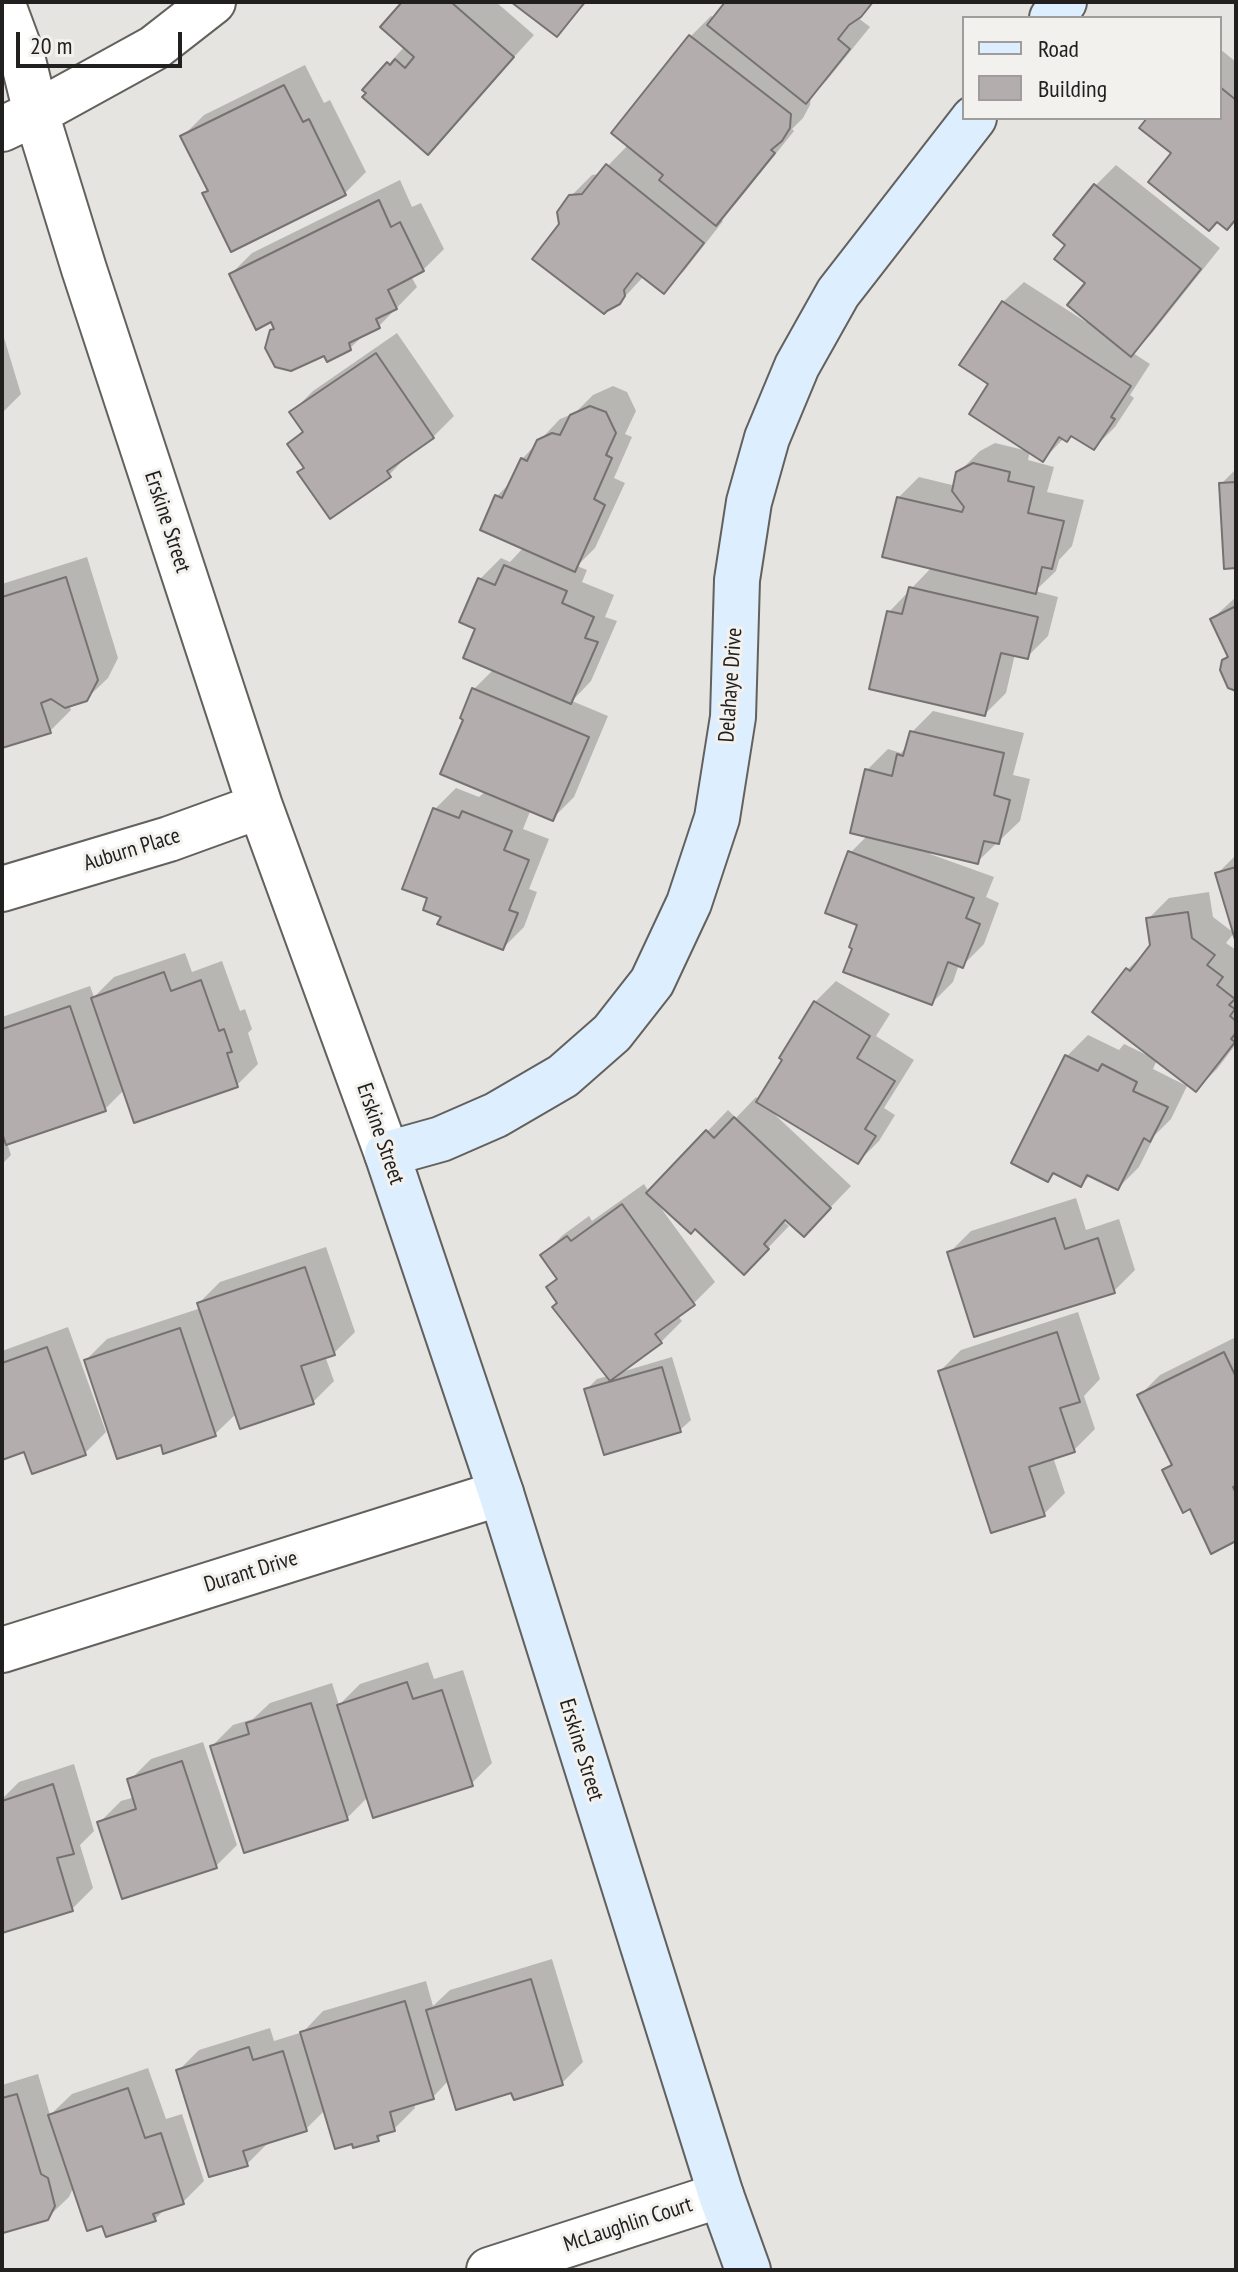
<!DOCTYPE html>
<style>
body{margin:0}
#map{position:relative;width:1238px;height:2272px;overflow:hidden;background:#e5e4e0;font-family:"PT Sans Narrow",sans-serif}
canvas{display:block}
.frame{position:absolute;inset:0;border:4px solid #21201f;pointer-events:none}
.legend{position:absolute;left:962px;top:16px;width:260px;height:104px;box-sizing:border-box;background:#f2f1ed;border:2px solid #9e9d9b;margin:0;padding:10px 14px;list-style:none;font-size:24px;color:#21201f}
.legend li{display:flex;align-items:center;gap:16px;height:40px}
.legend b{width:40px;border:2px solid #9e9d9b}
.scale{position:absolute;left:16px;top:32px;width:166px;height:36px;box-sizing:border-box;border:4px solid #21201f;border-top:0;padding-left:10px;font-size:24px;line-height:28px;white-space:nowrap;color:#21201f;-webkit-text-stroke:6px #f2f1ed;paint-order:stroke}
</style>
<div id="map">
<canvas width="1238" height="2272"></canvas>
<div class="frame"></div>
<ul class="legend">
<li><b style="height:10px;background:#ddeefe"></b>Road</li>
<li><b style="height:22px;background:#b3aead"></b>Building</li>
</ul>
<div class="scale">20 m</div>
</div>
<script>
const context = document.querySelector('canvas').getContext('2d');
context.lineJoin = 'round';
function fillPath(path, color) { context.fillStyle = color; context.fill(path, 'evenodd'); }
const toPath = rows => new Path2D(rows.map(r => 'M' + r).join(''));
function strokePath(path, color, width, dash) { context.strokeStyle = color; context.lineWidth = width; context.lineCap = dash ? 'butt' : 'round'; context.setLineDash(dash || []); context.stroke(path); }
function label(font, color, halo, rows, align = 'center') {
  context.font = font + ' "PT Sans Narrow",sans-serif'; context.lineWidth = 6; context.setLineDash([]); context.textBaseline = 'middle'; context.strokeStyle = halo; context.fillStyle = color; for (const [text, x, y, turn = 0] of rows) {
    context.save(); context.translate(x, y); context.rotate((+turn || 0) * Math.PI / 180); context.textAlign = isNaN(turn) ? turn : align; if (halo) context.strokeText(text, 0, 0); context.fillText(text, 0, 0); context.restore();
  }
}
fillPath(toPath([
 [405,2,496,2,534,35,428,152,365,90,405,46],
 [514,2,587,2,557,35],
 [728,2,874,2,857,17,870,27,827,80,811,96,810,105,803,118,792,129,794,131,737,202,720,219,723,221,684,271,663,291,644,276,619,303,561,225,571,196,592,175,600,174,628,145,690,37,711,16,715,18],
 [1220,49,1236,62,1236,218,1174,153,1149,118,1220,118],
 [305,65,324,103,330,100,366,172,345,193,205,194,209,189,183,136,204,115],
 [1116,165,1220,248,1152,333,1133,353,1150,364,1130,395,1134,398,1115,427,1094,448,1072,434,1064,438,1043,460,1030,451,1028,460,1054,467,1047,492,1084,500,1072,546,1059,560,1056,571,1035,591,1058,597,1048,636,1027,657,1015,654,1006,693,985,714,889,612,932,567,898,498,919,477,956,486,958,473,980,451,995,443,1028,451,990,384,1003,302,1024,282,1086,322,1088,319,1087,283,1068,245,1095,186],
 [400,180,412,207,421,203,444,249,423,270,411,276,417,287,379,326,366,333,350,348,325,354,271,331,276,327,231,274,252,253],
 [2,331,21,394,2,413],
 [397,333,454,416,433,437,410,453,389,475,305,467,289,444,304,429,292,412,313,391],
 [613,386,627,392,636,411,625,434,632,437,614,478,625,483,595,548,577,566,587,570,582,582,614,595,605,617,617,621,591,681,572,701,608,716,574,797,553,818,531,809,523,829,549,839,529,889,537,892,524,927,503,948,444,916,430,897,435,809,456,788,479,797,486,791,465,719,474,689,494,669,478,628,480,579,501,558,510,562,524,547,497,496,512,481,522,459,560,419,575,413,593,395],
 [1236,469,1236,566,1221,484],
 [87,557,118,658,108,678,86,699,69,705,71,710,50,731,2,746,2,584],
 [1236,597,1236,689,1229,656,1212,619],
 [933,711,1024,733,1013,775,1030,779,1020,821,977,862,931,851,930,854,994,877,986,897,999,903,984,944,963,965,959,964,953,982,932,1003,860,924,850,853,867,836,867,770,888,749,901,753,908,745,912,732],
 [1236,855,1236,936,1217,874],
 [1209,892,1213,917,1234,933,1226,943,1236,950,1236,1044,1217,1069,1196,1090,1157,1060,1153,1069,1187,1086,1171,1119,1155,1135,1139,1167,1118,1188,1091,1175,1081,1184,1056,1172,1048,1180,1013,1162,1067,1056,1088,1035,1119,1050,1124,1044,1151,1057,1128,969,1152,946,1148,919,1169,898],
 [185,953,192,972,222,961,240,1011,245,1009,252,1029,248,1033,258,1064,237,1085,125,1089,105,1109,7,1143,11,1155,2,1164,2,1017,90,986,94,997,114,977],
 [836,981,890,1014,876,1036,914,1060,884,1108,895,1115,879,1141,858,1162,772,1110,771,1111,851,1186,824,1214,786,1218,783,1221,789,1226,765,1251,696,1227,659,1202,658,1204,715,1282,694,1303,677,1315,682,1321,661,1342,618,1373,672,1357,691,1420,680,1430,586,1390,597,1379,608,1376,548,1287,558,1277,542,1256,563,1235,589,1216,592,1221,644,1184,649,1192,728,1110,736,1118,756,1097,759,1100,815,1002],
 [1076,1198,1086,1230,1119,1219,1135,1270,1114,1291,950,1252,971,1231],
 [326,1247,355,1332,334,1353,325,1356,334,1381,313,1402,237,1413,215,1434,162,1443,86,1360,107,1339,201,1308,199,1303,220,1282],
 [1078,1312,1100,1379,1084,1396,1095,1429,1074,1450,1053,1457,1065,1493,1044,1514,940,1371,961,1350],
 [68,1327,106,1432,85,1453,25,1450,2,1458,2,1351],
 [1236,1337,1236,1539,1191,1507,1165,1471,1173,1462,1140,1395,1160,1375],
 [428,1662,434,1679,463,1670,492,1763,471,1784,368,1797,347,1818,212,1746,233,1725,253,1719,270,1703,332,1683,339,1705,360,1684],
 [203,1742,237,1845,216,1866,100,1822,121,1801,135,1797,130,1780,151,1759],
 [74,1764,94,1831,80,1845,93,1888,72,1909,2,1931,2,1799,19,1782],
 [552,1959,583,2062,562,2083,513,2090,449,2080,433,2097,414,2103,415,2108,394,2129,385,2132,378,2139,325,2110,306,2129,268,2143,247,2164,178,2071,199,2050,270,2028,274,2041,303,2032,323,2011,426,1981,433,2006,450,1990],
 [148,2068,166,2119,182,2114,204,2181,183,2202,166,2208,155,2219,103,2223,74,2186,69,2197,47,2218,2,2230,2,2085,38,2074,50,2115,72,2094]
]), '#0003');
const building = toPath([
 [402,2,451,2,514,57,428,155,362,97,366,93,362,90,387,62,390,65,395,59,405,68,414,57,380,27,402,2],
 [511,2,585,2,557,37,511,2],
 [725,2,873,2,861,17,849,25,838,39,850,49,806,104,707,25,725,2],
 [689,35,791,114,790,128,782,141,771,150,775,153,716,226,659,180,663,175,611,133,689,35],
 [284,85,303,122,309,119,346,195,231,252,202,193,208,191,180,136,284,85],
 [1220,87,1236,100,1236,219,1227,230,1217,222,1209,231,1148,182,1171,153,1139,128,1147,118,1220,118,1220,87],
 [606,164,704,243,664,294,637,273,624,290,625,296,620,304,607,311,604,314,532,259,559,224,557,212,569,195,582,194,606,164],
 [1094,184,1201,269,1131,357,1067,305,1085,283,1054,259,1065,245,1053,235,1094,184],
 [379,200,391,227,400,222,424,271,388,290,397,309,376,319,380,328,349,343,351,350,327,362,324,356,291,371,275,367,265,348,270,330,274,329,271,322,256,330,229,274,379,200],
 [1002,301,1131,386,1111,417,1115,419,1094,450,1071,436,1067,442,1059,437,1043,462,969,414,988,384,959,365,1002,301],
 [376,353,434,438,387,471,391,477,330,519,297,472,304,468,287,444,303,432,289,412,376,353],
 [590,406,606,412,616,433,606,455,612,458,594,499,605,505,575,572,480,530,495,495,502,498,521,458,527,461,537,440,552,433,560,435,570,415,590,406],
 [973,463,1010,472,1008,481,1034,487,1028,513,1064,521,1052,569,1042,567,1036,594,882,557,897,497,962,512,964,507,952,491,956,472,973,463],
 [1236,482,1236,568,1224,569,1219,483,1236,482],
 [504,565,567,591,562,603,594,617,585,638,598,642,571,704,463,658,475,629,459,622,478,578,495,585,504,565],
 [66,577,98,680,87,701,65,708,51,699,41,703,51,733,2,748,2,597,66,577],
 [909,587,1038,617,1028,659,1001,653,985,716,869,689,887,611,902,614,909,587],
 [1236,606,1236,691,1228,688,1220,670,1222,660,1228,657,1210,619,1236,606],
 [472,688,589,737,553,821,440,774,463,720,460,718,472,688],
 [910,731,1004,753,994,795,1010,800,999,844,984,841,978,864,850,833,865,769,892,776,897,754,903,756,910,731],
 [433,808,459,818,462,811,512,831,504,850,529,860,509,910,518,913,503,950,437,924,441,917,423,910,427,898,402,889,433,808],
 [848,851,974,898,966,918,980,924,963,968,948,962,932,1005,843,972,852,949,849,947,857,925,825,913,848,851],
 [1236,867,1236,943,1215,873,1236,867],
 [1188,912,1192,938,1215,955,1207,965,1223,977,1217,985,1235,999,1229,1005,1235,1009,1230,1016,1236,1021,1236,1033,1231,1039,1235,1042,1196,1092,1092,1012,1126,968,1130,971,1150,945,1146,918,1188,912],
 [164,972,171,991,201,980,219,1031,224,1029,232,1052,227,1053,238,1087,134,1123,91,998,164,972],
 [814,1001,870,1036,857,1058,895,1081,865,1129,876,1136,858,1164,756,1102,782,1060,779,1058,814,1001],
 [70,1006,106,1111,6,1145,2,1133,2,1029,70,1006],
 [1065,1055,1098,1071,1102,1064,1137,1082,1133,1091,1168,1107,1150,1142,1144,1138,1118,1190,1087,1175,1081,1187,1053,1173,1048,1182,1011,1163,1065,1055],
 [734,1117,831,1208,804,1237,785,1220,764,1244,769,1249,744,1275,695,1229,691,1234,646,1193,706,1130,714,1138,734,1117],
 [622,1204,695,1305,655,1334,662,1343,610,1381,552,1307,557,1303,546,1287,557,1279,540,1255,567,1236,571,1241,622,1204],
 [1055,1218,1065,1249,1098,1238,1115,1293,974,1337,947,1252,1055,1218],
 [305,1267,335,1355,301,1366,314,1404,240,1429,197,1303,305,1267],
 [180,1328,216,1436,163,1454,161,1445,117,1459,84,1360,180,1328],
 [1057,1332,1080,1402,1060,1408,1075,1452,1029,1467,1045,1516,991,1533,938,1371,1057,1332],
 [47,1347,86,1455,32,1474,24,1452,2,1460,2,1363,47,1347],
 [1224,1352,1236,1377,1236,1485,1233,1487,1236,1493,1236,1541,1211,1554,1190,1509,1183,1513,1162,1470,1172,1465,1137,1395,1224,1352],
 [662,1367,681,1432,604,1455,584,1389,662,1367],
 [407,1682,413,1699,442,1690,473,1786,373,1818,337,1705,407,1682],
 [311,1703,348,1820,244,1853,210,1746,249,1734,246,1723,311,1703],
 [182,1761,217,1868,122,1899,97,1822,136,1809,127,1779,182,1761],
 [53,1784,74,1854,57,1858,73,1911,2,1933,2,1801,53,1784],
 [531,1979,563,2085,514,2100,511,2093,456,2110,426,2010,531,1979],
 [405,2001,434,2099,390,2112,395,2131,377,2136,379,2141,353,2148,352,2144,335,2149,300,2032,405,2001],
 [249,2047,253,2060,283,2051,307,2131,243,2151,248,2166,209,2177,176,2070,249,2047],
 [128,2088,145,2138,161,2133,184,2204,153,2214,156,2221,106,2237,102,2226,87,2231,48,2115,128,2088],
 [17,2094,41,2174,48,2178,55,2206,48,2220,3,2233,2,2098,17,2094]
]);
fillPath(building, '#b3aead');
strokePath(building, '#767271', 2);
const street = toPath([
 [2,2,22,56,36,113,84,269,260,806,387,1154],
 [2,129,36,113,154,48,213,2],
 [2,889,169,839,260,806],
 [2,1650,501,1493],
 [489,2270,721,2195]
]);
const secondary = toPath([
 [1052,18,1064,2],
 [748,2270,721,2195,501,1493,387,1154,441,1139,496,1115,563,1076,612,1033,652,982,689,903,717,818,733,717,737,580,749,502,767,438,797,366,838,293,974,118]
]);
strokePath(street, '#62615e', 48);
strokePath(secondary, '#62615e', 48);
strokePath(street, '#fff', 44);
strokePath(secondary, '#ddeefe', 44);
label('22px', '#21201f', '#f2f1ed', [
 ["Erskine Street",167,522,72],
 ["Delahaye Drive",731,685,-86],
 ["Auburn Place",132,850,-17],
 ["Erskine Street",380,1134,71],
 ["Durant Drive",251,1572,-17],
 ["Erskine Street",581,1750,73],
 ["McLaughlin Court",628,2225,-18]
]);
</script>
